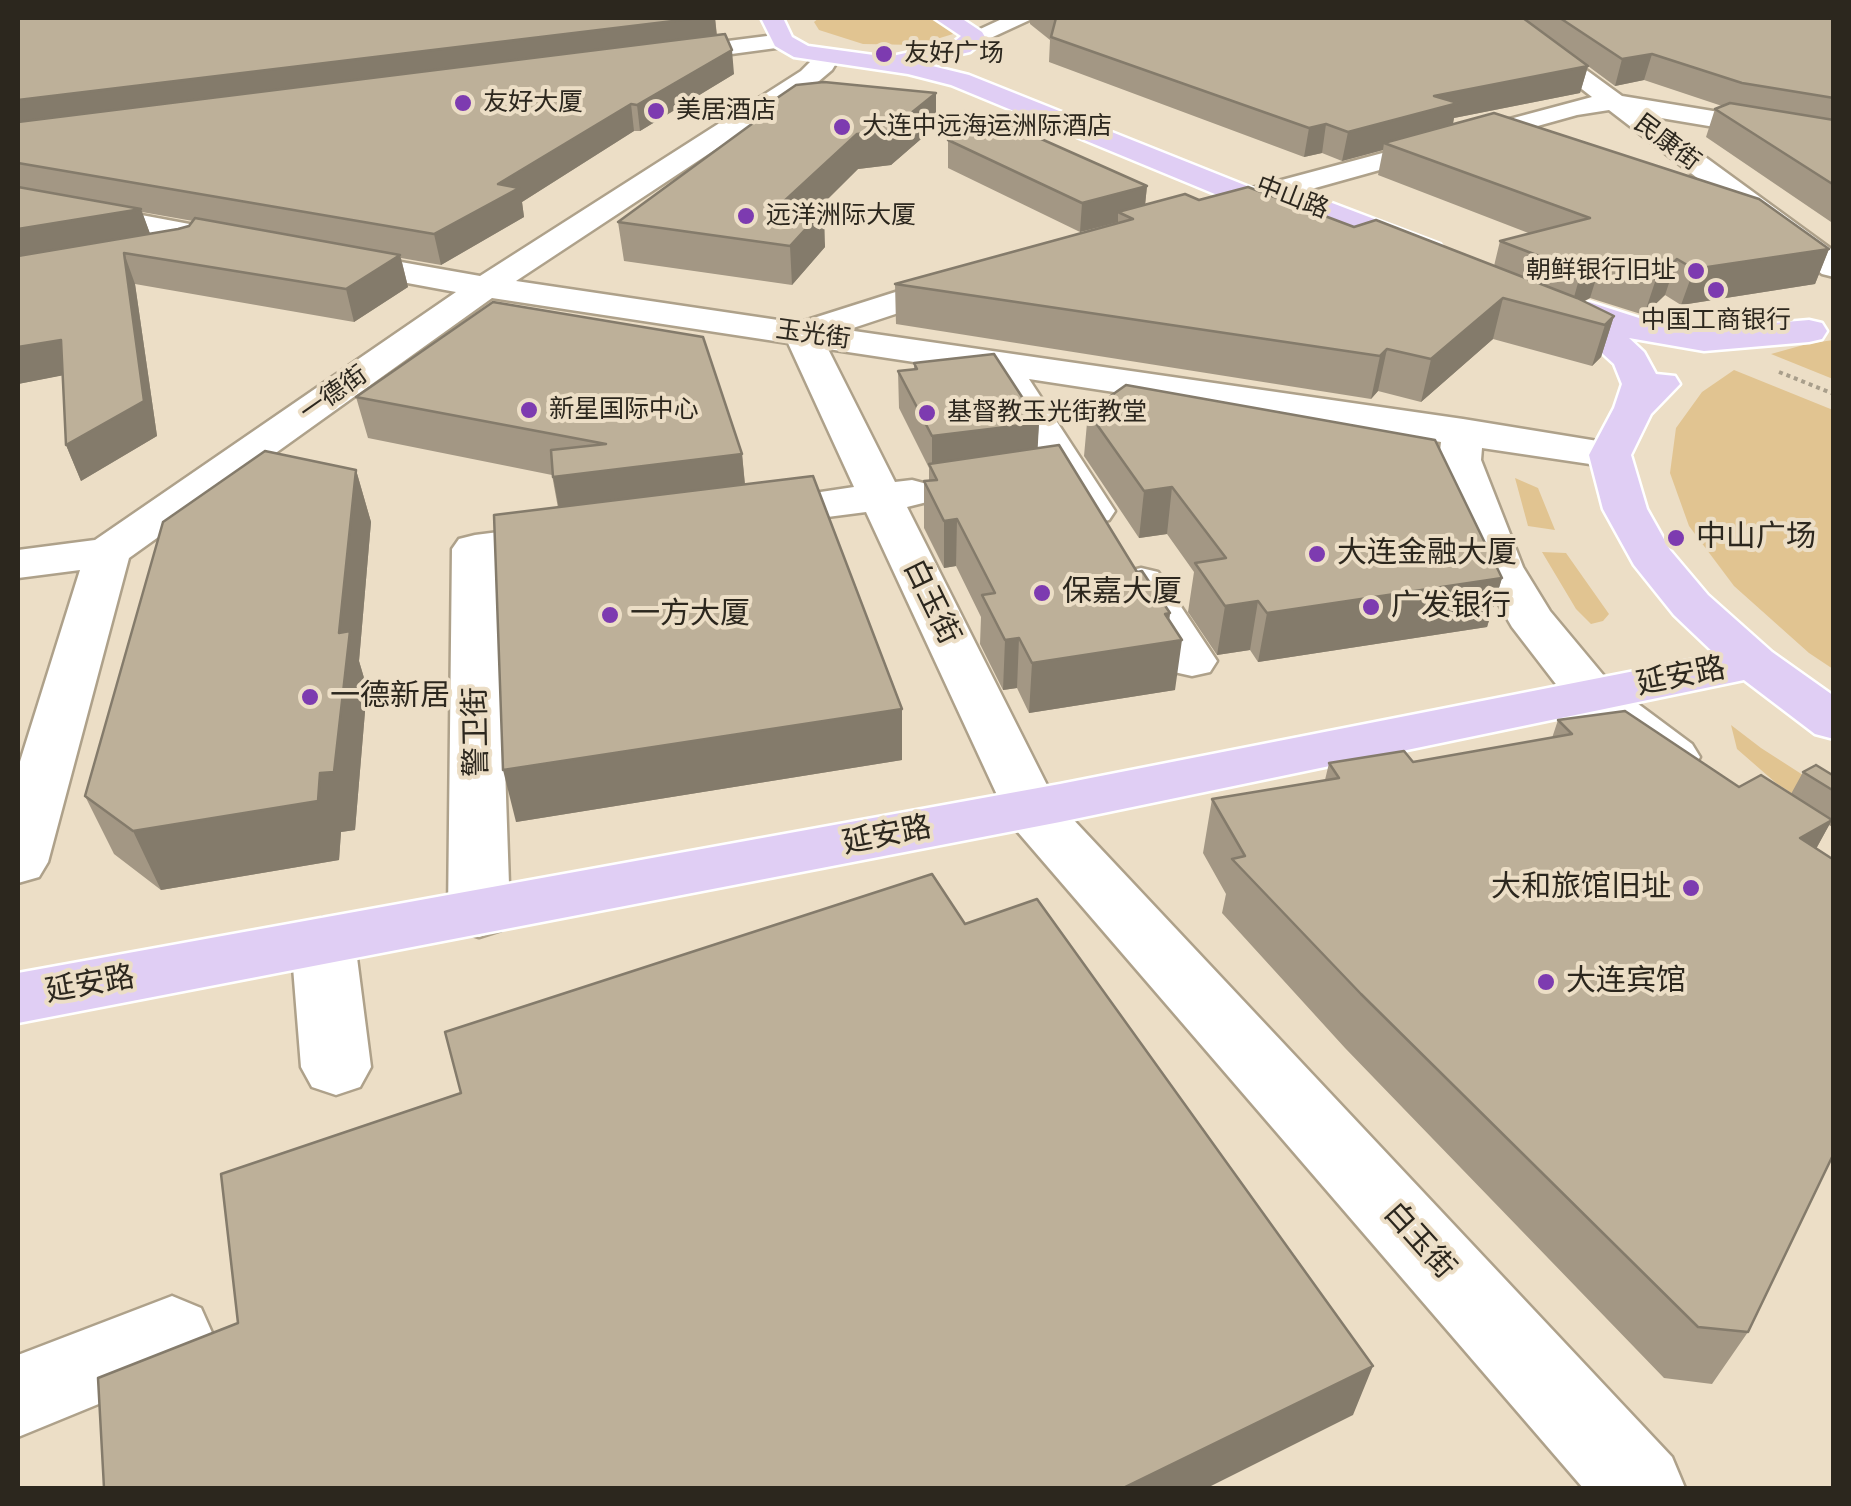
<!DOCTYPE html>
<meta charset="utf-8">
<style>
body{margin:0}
#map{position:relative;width:1851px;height:1506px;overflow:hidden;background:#ecdec6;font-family:"Fira Sans Condensed",sans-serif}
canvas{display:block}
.frame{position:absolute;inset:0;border:20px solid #2c271e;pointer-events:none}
</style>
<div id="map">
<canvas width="1851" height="1506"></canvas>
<div class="frame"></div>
</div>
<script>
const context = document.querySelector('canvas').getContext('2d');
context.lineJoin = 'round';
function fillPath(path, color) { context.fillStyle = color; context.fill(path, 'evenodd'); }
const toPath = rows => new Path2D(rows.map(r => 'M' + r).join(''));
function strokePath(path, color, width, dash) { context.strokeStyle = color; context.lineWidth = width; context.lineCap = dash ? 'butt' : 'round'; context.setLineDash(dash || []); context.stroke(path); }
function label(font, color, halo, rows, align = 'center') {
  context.font = font + ' "Fira Sans Condensed","Noto Sans SC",sans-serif'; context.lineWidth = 8; context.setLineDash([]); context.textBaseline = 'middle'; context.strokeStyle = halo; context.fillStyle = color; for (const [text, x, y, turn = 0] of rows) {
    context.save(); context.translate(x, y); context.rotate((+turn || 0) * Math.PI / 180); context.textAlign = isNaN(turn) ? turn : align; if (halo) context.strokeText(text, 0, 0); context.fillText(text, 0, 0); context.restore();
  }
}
fillPath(toPath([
 [819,18,934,18,945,22,953,34,917,45,863,44,819,30,814,22],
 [1833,340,1833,379,1771,354,1807,344],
 [1734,370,1833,410,1833,669,1809,653,1734,586,1689,526,1670,473,1676,428,1702,392],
 [1515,478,1538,488,1555,530,1528,526],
 [1542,552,1566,553,1609,614,1603,621,1591,624,1576,609],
 [1731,725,1761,748,1817,784,1796,796,1776,783,1737,749]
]), '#e1c491');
const minor = toPath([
 [1004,18,1034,18,982,42,974,44,963,37,1004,18],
 [1491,18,1515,18,1622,96,1834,131,1834,147,1649,116,1834,251,1834,277,1822,274,1609,110,1577,115,1218,215,1207,212,1203,206,1207,200,1592,97,1491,18],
 [783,34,794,41,791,46,657,64,645,57,657,50,783,34],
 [828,50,840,57,832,70,819,81,516,281,798,323,968,269,980,272,985,279,980,286,847,330,1463,419,1610,443,1625,446,1631,455,1625,464,1610,467,1482,448,1481,460,1523,567,1550,611,1610,683,1692,744,1700,757,1692,770,1672,775,1652,770,1572,705,1512,627,1477,567,1439,460,1441,442,1029,379,1115,511,1109,520,1093,524,1077,520,987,373,828,349,895,482,912,480,927,484,934,493,927,502,907,507,1054,799,1672,1457,1685,1488,1583,1488,1010,823,866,512,750,527,734,523,728,514,734,505,854,487,788,343,492,298,129,558,48,862,39,877,18,883,18,768,80,570,18,578,18,550,95,540,456,292,321,267,317,260,321,253,333,250,480,276,801,71,820,52,828,50],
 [18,192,243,234,254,237,259,244,254,251,243,254,18,210,18,192],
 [570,523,586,527,593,537,586,547,498,560,510,914,501,930,479,937,457,930,448,914,452,549,459,539,475,535,570,523],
 [1141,568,1158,572,1217,661,1210,672,1192,676,1174,672,1167,661,1117,582,1124,572,1141,568],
 [323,918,345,925,355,942,371,1067,360,1087,336,1095,312,1087,301,1067,291,942,301,925,323,918],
 [172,1296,201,1308,213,1335,201,1362,18,1437,18,1355,172,1296]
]);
const major = toPath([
 [761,18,783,18,792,37,808,46,888,57,954,42,961,36,934,18,961,18,982,32,985,37,982,42,970,52,920,63,969,75,1257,190,1262,184,1272,181,1282,184,1440,244,1445,251,1440,258,1429,261,1316,218,1312,225,1290,225,951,85,908,74,794,57,775,46,761,18],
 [1539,301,1572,313,1577,306,1589,302,1639,318,1704,329,1809,320,1822,323,1827,331,1822,339,1809,342,1704,351,1629,338,1644,352,1656,374,1675,376,1680,384,1651,414,1631,455,1647,509,1670,550,1708,595,1772,652,1834,696,1834,739,1815,734,1744,680,1060,822,18,1023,18,973,1060,784,1716,655,1674,615,1634,565,1603,509,1589,455,1614,408,1622,384,1614,364,1602,353,1527,319,1521,312,1527,305,1539,301]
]);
strokePath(minor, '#aea18a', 5);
strokePath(major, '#fff', 5);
strokePath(toPath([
 [1779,372,1834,394]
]), '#a89e8b', 4, [4, 4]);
fillPath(minor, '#fff');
fillPath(major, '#e0cef4');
fillPath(toPath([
 [18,18,715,18,717,35,734,74,640,131,634,131,522,202,524,217,441,265,401,258,408,287,354,322,135,284,157,436,81,481,66,445,63,375,18,384],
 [142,212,193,221,189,226,150,234],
 [1030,18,1834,18,1834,224,1706,137,1715,109,1722,106,1644,80,1615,86,1588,66,1580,93,1454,118,1453,125,1829,249,1815,284,1681,305,1665,295,1644,315,1590,298,1584,301,1614,316,1601,357,1592,366,1493,339,1421,402,1378,391,1371,399,896,324,895,284,1117,223,1080,232,948,168,948,140,1147,186,1145,205,1199,200,1354,227,1494,266,1500,241,1531,234,1378,175,1383,150,1342,161,1322,153,1304,157,1049,62,1050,40,1030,24],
 [755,113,936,126,891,165,858,169,818,209,825,247,792,285,624,261,618,222,756,122],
 [914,363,1039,423,1037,448,1170,613,1169,620,1175,690,1029,713,1017,688,1003,690,980,644,981,617,956,566,944,568,924,528,924,481,929,481,929,468,899,408,898,371,914,369],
 [356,397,742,454,745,484,902,760,516,822,558,508,552,475,368,438],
 [1088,412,1502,578,1487,627,1258,662,1250,650,1217,655,1188,612,1194,572,1167,534,1139,538,1084,456],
 [356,470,371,522,359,661,367,688,355,830,341,832,339,860,161,890,114,854,85,796],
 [1558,720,1739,787,1791,794,1803,772,1834,776,1834,828,1829,825,1816,849,1748,1332,1712,1384,1664,1378,1345,1048,1222,913,1226,894,1203,853,1212,799,1325,780,1329,763,1413,762,1552,738]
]), '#a39784');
fillPath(toPath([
 [698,18,715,18,717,39,18,127,18,100],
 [732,50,734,74,640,131,637,105],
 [1652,54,1644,80,1615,86,1622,59],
 [1588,66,1580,93,1454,118,1451,131,1384,143,1383,150,1342,161,1348,132,1434,96],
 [936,93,936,126,891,165,858,169,783,243,780,205,857,134],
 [631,104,634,131,522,202,524,217,441,265,434,234,498,184],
 [1326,124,1322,153,1304,157,1309,128],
 [1147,186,1144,215,1118,212,1118,222,1080,232,1082,203],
 [141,209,152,239,18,261,18,229],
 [824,209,825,247,792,285,790,246],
 [1829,249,1815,284,1681,305,1694,269],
 [124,253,135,284,157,436,81,481,66,445],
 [400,255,408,287,354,322,346,289],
 [1677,259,1665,295,1644,315,1656,279],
 [1601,263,1590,298,1571,308,1581,272],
 [1503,298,1493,339,1421,402,1431,359],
 [1614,316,1601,357,1592,366,1605,325],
 [61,340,75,373,18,384,18,347],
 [1387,349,1378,391,1371,399,1380,356],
 [1039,423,1037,461,932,469,932,436],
 [742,454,746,497,561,520,553,477],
 [356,470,371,522,359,661,367,688,355,830,341,832,339,860,161,890,133,831,339,633],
 [1172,487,1167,534,1139,538,1144,491],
 [957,519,956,566,944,568,944,521],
 [1502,578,1487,627,1258,662,1267,613],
 [1258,601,1250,650,1217,655,1225,606],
 [1170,613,1166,642,1182,640,1175,690,1029,713,1032,663],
 [1019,638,1017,688,1003,690,1005,640],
 [902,709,902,760,516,822,503,770],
 [1832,820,1802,874,1800,838],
 [1373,1366,1353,1415,1207,1488,1123,1488]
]), '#847b6b');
const building = toPath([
 [18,18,698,18,18,100,18,18],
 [1055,18,1523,18,1588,66,1434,96,1458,103,1348,132,1326,124,1309,128,1051,37,1056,18,1055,18],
 [1560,18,1834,18,1834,98,1742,83,1652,54,1622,59,1560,18],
 [725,34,732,50,637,105,631,104,498,184,519,188,434,234,18,163,18,122,725,34],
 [824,82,936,93,890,130,857,134,780,205,824,209,790,246,618,222,760,118,755,113,796,85,824,82],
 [1730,103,1834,120,1834,185,1715,109,1730,103],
 [1494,113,1759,199,1829,249,1694,269,1677,259,1656,279,1601,263,1581,272,1500,241,1590,218,1384,143,1494,113],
 [1012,126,1147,186,1082,203,948,140,1012,126],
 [18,187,141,209,18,229,18,187],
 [1248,187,1354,227,1376,220,1577,298,1614,316,1605,325,1503,298,1431,359,1387,349,1380,356,895,284,1133,219,1118,212,1185,194,1199,200,1248,187],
 [195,218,400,255,346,289,124,253,144,401,66,445,61,340,18,347,18,256,178,229,189,226,195,218],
 [493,302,703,337,742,454,553,477,551,450,606,444,356,397,493,302],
 [994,354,1039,423,932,436,898,371,917,369,914,363,994,354],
 [1126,385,1435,440,1502,578,1267,613,1258,601,1225,606,1195,563,1226,558,1172,487,1144,491,1088,412,1126,385],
 [1059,445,1137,572,1142,571,1170,613,1165,614,1182,640,1032,663,1019,638,1005,640,982,595,995,593,957,519,944,521,924,481,937,480,929,464,1059,445],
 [265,451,356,470,339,633,350,631,334,772,320,773,318,801,133,831,85,796,163,522,265,451],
 [813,476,902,709,503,770,494,515,813,476],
 [1625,711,1739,787,1761,775,1832,820,1800,838,1834,860,1834,1153,1748,1332,1698,1327,1361,994,1232,859,1245,856,1212,799,1339,778,1329,763,1404,751,1413,762,1572,734,1558,720,1625,711],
 [1816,765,1834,776,1834,791,1803,772,1816,765],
 [932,874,965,924,1037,899,1373,1366,1123,1488,104,1488,98,1378,238,1323,221,1174,461,1093,445,1032,932,874]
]);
fillPath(building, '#bdb099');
strokePath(building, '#847b6b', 2.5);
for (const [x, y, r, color] of [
 [884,54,10,"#7d3bb0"],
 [463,103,10,"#7d3bb0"],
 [656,111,10,"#7d3bb0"],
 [842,127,10,"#7d3bb0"],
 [746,216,10,"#7d3bb0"],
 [1696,271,10,"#7d3bb0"],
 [1716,290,10,"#7d3bb0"],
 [529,410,10,"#7d3bb0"],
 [927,413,10,"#7d3bb0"],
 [1676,538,10,"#7d3bb0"],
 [1317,554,10,"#7d3bb0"],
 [1042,593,10,"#7d3bb0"],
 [1371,607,10,"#7d3bb0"],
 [610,615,10,"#7d3bb0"],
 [310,697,10,"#7d3bb0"],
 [1691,888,10,"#7d3bb0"],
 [1546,982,10,"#7d3bb0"]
]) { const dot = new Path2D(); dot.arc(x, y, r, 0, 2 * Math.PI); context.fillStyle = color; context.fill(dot); strokePath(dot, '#ecdec6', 4); }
label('25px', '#2c271e', '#ecdec6', [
 ["友好广场",904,54],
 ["友好大厦",483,103],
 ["美居酒店",676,111],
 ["大连中远海运洲际酒店",862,127],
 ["远洋洲际大厦",766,216],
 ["朝鲜银行旧址",1676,271,"right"],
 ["中国工商银行",1716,321,"center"],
 ["新星国际中心",549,410],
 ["基督教玉光街教堂",947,413]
], 'left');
label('25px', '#2c271e', '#ecdec6', [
 ["民康街",1667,143,37],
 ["中山路",1292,198,21],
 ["玉光街",813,335,8],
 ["一德街",334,394,-35]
]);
label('30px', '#2c271e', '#ecdec6', [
 ["中山广场",1696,538],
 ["大连金融大厦",1337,554],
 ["保嘉大厦",1062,593],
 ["广发银行",1391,607],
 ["一方大厦",630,615],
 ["一德新居",330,697],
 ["大和旅馆旧址",1671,888,"right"],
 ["大连宾馆",1566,982]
], 'left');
label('30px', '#2c271e', '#ecdec6', [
 ["白玉街",931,602,64],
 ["延安路",1681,677,-11],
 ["警卫街",477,732,-91],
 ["延安路",887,836,-11],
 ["延安路",90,985,-10],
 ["白玉街",1419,1241,48]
]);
</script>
